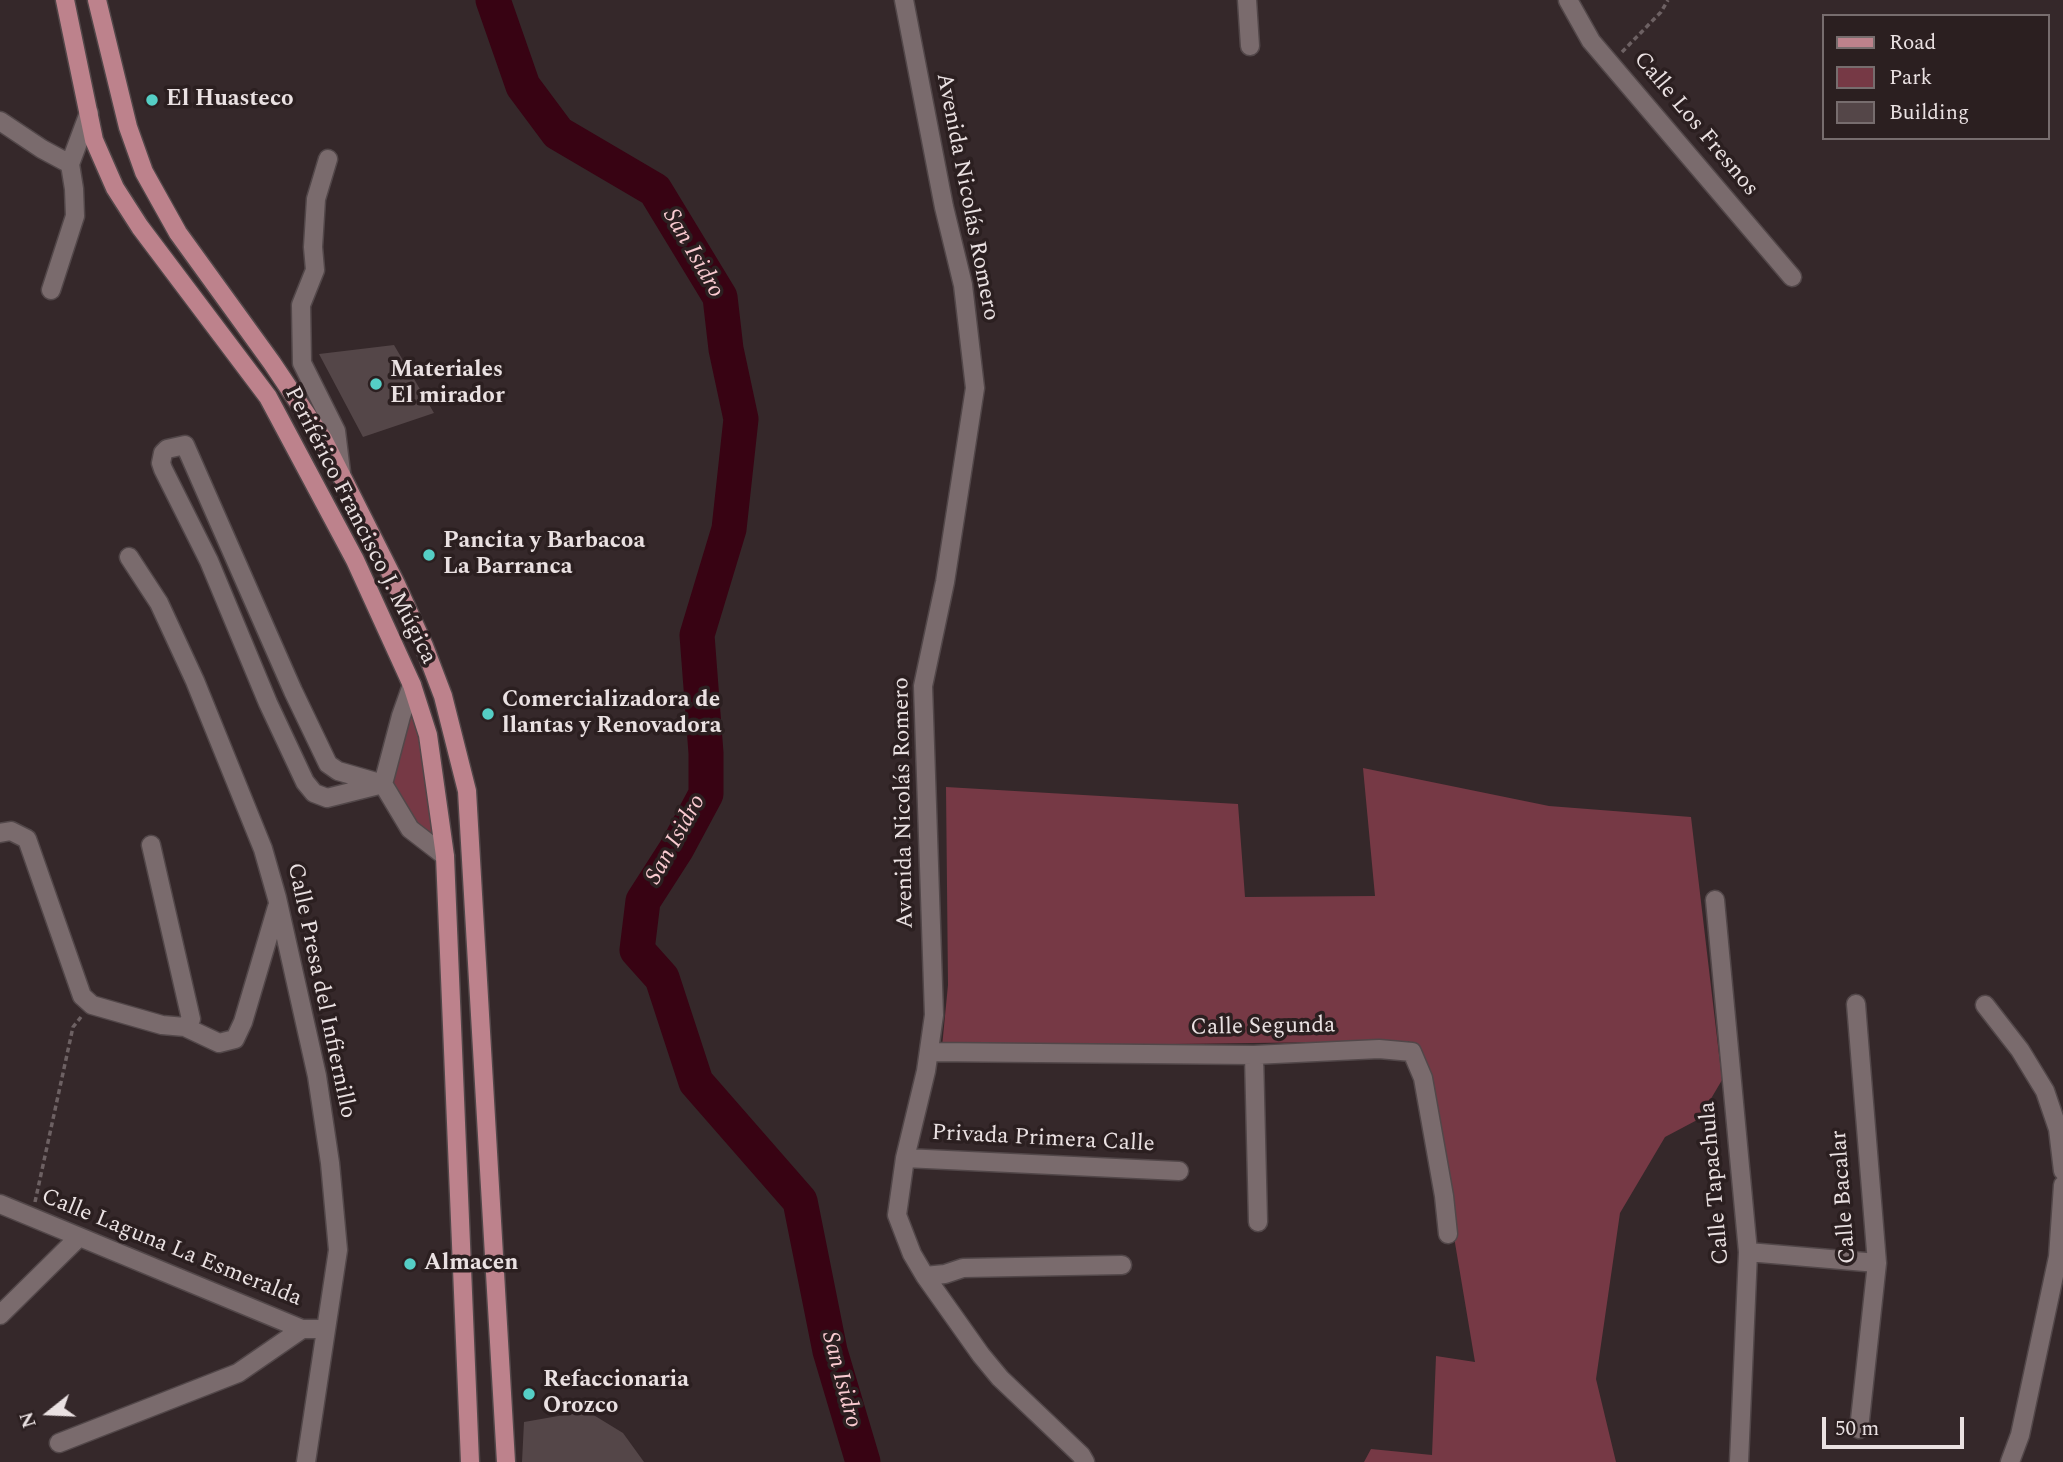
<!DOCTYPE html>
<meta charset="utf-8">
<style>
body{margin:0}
#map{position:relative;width:2063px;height:1462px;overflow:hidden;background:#35282a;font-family:Spectral,serif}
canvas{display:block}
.legend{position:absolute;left:1822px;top:14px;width:228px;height:126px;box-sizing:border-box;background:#2b1f20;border:2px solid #776d6e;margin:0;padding:9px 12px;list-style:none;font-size:21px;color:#eae1e2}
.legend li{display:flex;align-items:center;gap:14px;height:35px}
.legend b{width:35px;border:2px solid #776d6e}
.north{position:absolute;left:14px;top:1378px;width:70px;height:70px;-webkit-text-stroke:5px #2b1f20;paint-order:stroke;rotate:252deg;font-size:19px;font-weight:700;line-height:28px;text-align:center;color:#eae1e2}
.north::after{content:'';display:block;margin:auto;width:24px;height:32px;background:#eae1e2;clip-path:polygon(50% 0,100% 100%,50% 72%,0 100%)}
.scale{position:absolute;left:1822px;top:1417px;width:142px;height:32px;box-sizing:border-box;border:4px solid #eae1e2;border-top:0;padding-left:9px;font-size:21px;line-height:24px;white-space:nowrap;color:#eae1e2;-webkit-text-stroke:5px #2b1f20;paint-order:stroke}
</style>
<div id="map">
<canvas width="2063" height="1462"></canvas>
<ul class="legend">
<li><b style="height:9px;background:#bd828c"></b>Road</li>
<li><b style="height:19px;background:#763945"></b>Park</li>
<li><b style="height:19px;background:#544648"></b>Building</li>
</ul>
<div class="north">N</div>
<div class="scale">50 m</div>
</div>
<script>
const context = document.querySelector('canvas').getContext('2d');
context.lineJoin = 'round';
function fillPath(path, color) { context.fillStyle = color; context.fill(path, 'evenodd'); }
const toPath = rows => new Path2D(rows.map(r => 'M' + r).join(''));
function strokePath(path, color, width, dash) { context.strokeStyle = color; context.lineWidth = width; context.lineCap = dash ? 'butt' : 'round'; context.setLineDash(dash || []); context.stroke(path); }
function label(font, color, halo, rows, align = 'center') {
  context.font = font + ' Spectral,serif'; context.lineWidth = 7; context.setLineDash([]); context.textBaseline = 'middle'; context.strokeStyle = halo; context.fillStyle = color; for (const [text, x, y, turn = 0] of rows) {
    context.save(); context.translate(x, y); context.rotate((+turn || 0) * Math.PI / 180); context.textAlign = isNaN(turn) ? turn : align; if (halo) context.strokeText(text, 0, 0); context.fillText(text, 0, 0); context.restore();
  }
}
fillPath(toPath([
 [412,705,423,747,435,843,414,821,389,784],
 [1363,768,1549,806,1691,817,1722,1080,1699,1119,1665,1137,1620,1213,1596,1379,1616,1462,1364,1462,1371,1449,1432,1455,1436,1356,1475,1362,1454,1237,1418,1047,1408,1041,942,1047,948,985,946,787,1238,804,1245,897,1375,896]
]), '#763945');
strokePath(toPath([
 [493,0,523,86,558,133,655,190,720,297,726,349,741,419,729,529,697,635,706,753,706,794,677,848,643,901,637,950,662,978,696,1082,800,1201,830,1351,863,1462]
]), '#380313', 35);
fillPath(toPath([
 [394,345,434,413,363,437,319,354],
 [587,1411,623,1433,644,1462,522,1462,524,1422]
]), '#544648');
const minor = toPath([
 [904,0,944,207,963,285,975,388,945,582,923,686,934,1015,926,1071,905,1158,897,1215,912,1254,925,1276,981,1355,1000,1378,1081,1455,1085,1462],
 [1247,0,1250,46],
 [1568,0,1591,41,1792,277],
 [0,121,42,149,70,164],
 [328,159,316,199,313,247,315,270,301,305,302,363,336,431,341,472],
 [51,290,75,216,74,189,70,164,89,113],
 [129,557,159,603,195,681,263,849,277,898,317,1076,330,1163,338,1250,306,1462],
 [383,784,327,798,314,793,305,782,268,703,209,561,163,469,161,463,163,453,167,449,185,445,293,691,328,764,338,771,383,784,410,829,445,856],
 [383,784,401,716,412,685],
 [0,833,11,831,27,839,82,996,92,1005,162,1025,185,1027,219,1043,235,1039,243,1022,277,907],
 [151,845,191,1019,185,1027],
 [1715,900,1748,1252,1739,1462],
 [1856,1004,1877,1263,1859,1429],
 [1985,1005,2020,1050,2045,1091,2058,1129,2063,1171],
 [930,1052,1254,1055,1379,1049,1412,1052,1423,1078,1444,1196,1448,1234],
 [1254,1055,1258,1222],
 [905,1158,1179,1171],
 [0,1204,302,1329,326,1329],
 [1748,1252,1877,1263],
 [925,1276,945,1274,963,1268,1122,1265],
 [0,1315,78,1238],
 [59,1443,238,1373,302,1329],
 [2010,1462,2020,1435,2058,1257,2063,1185]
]);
const major = toPath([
 [65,0,94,140,115,188,140,227,268,397,355,560,412,685,428,735,445,856,470,1462],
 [97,0,128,127,144,172,178,233,272,363,323,439,396,584,424,646,443,696,467,791,506,1462]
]);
strokePath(minor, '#524749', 21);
strokePath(major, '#524749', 21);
strokePath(toPath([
 [1622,52,1661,12,1668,0],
 [35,1202,73,1027,81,1017]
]), '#6d6163', 3.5, [5, 3.5]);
strokePath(minor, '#7a6b6d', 18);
strokePath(major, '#bd828c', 18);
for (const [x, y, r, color] of [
 [152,100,7,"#55cec5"],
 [376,384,7,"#55cec5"],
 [429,555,7,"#55cec5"],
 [488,714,7,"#55cec5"],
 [410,1264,7,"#55cec5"],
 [529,1394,7,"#55cec5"]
]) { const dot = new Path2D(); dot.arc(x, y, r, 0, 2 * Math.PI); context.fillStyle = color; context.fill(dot); strokePath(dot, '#2b1f20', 2.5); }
label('bold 23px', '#eae1e2', '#2b1f20', [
 ["El Huasteco",166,100],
 ["Materiales",390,371],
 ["El mirador",390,397],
 ["Pancita y Barbacoa",443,542],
 ["La Barranca",443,568],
 ["Comercializadora de",502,701],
 ["llantas y Renovadora",502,727],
 ["Almacen",424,1264],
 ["Refaccionaria",543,1381],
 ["Orozco",543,1407]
], 'left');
label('23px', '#eae1e2', '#2b1f20', [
 ["Calle Los Fresnos",1695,125,50],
 ["Avenida Nicolás Romero",966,197,79],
 ["Periférico Francisco J. Múgica",359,526,63],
 ["Avenida Nicolás Romero",905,803,-91],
 ["Calle Presa del Infiernillo",320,991,78],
 ["Calle Segunda",1263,1028,-1],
 ["Privada Primera Calle",1043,1140,3],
 ["Calle Tapachula",1716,1183,-95],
 ["Calle Bacalar",1845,1197,-94],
 ["Calle Laguna La Esmeralda",171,1249,22]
]);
label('italic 24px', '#facbd1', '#2b1f20', [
 ["San Isidro",692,254,60],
 ["San Isidro",677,840,-61],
 ["San Isidro",840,1380,75]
]);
</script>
